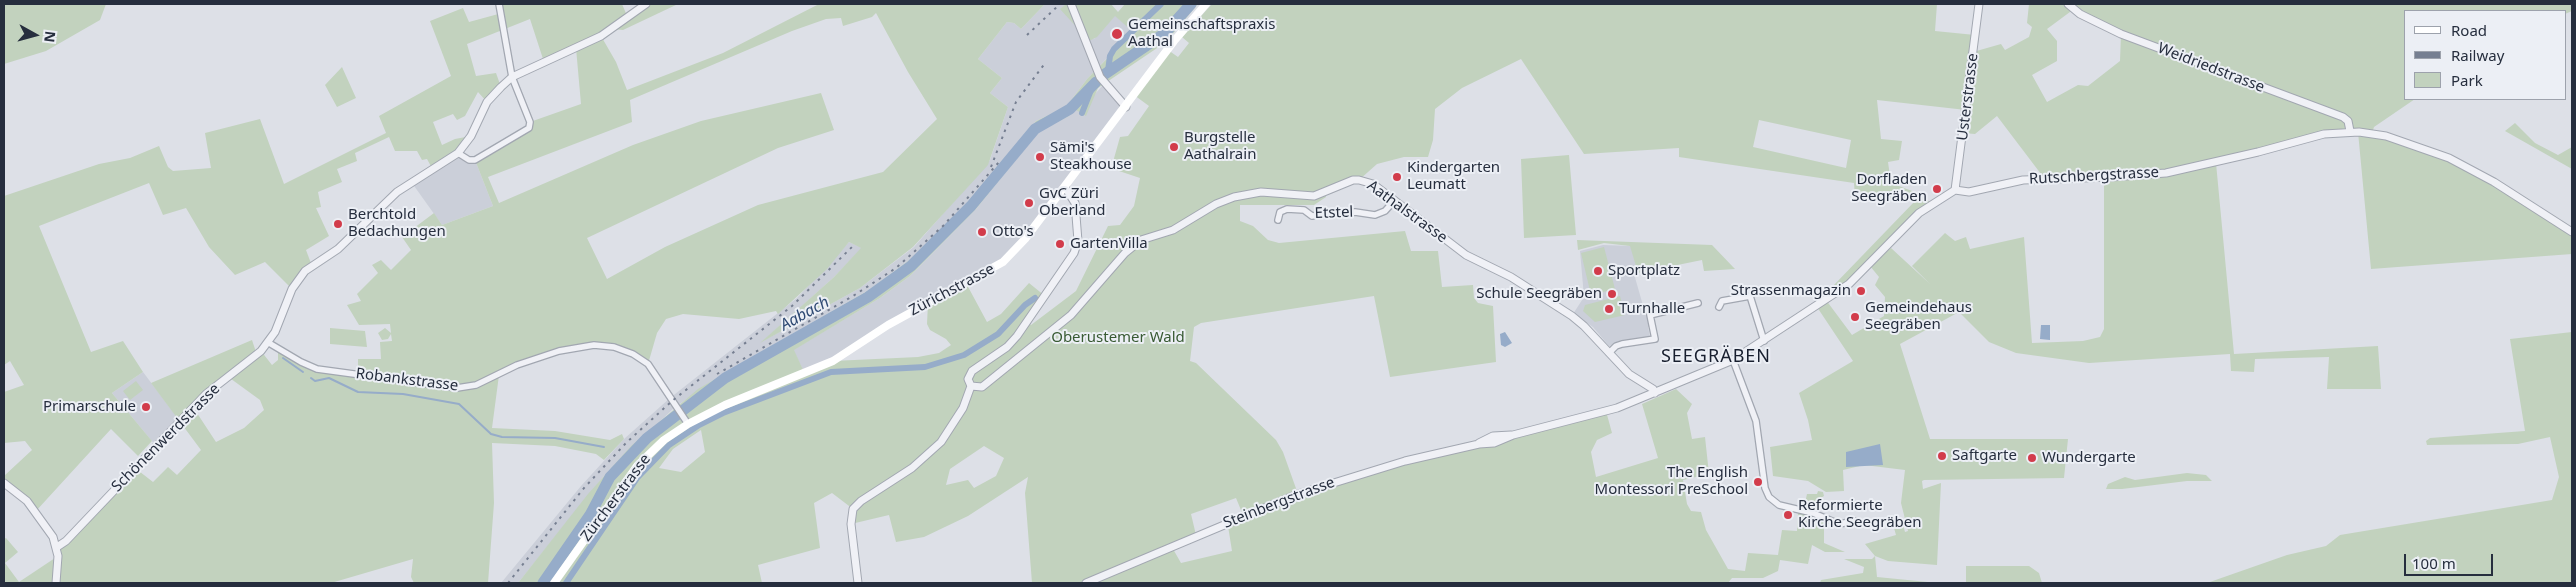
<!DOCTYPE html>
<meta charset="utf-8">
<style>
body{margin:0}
#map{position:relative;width:2576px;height:587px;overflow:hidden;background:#dde0e7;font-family:"Noto Sans",sans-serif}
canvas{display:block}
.frame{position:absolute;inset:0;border:5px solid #262e3e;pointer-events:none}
.legend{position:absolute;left:2404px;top:10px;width:162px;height:90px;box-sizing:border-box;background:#eceff5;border:1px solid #9da2ac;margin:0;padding:6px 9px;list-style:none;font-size:15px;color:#262e3e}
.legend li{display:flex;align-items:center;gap:10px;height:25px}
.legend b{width:25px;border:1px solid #9da2ac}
.north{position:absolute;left:10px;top:10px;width:50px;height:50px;-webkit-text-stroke:4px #eceff5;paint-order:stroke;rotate:97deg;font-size:14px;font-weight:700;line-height:20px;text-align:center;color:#262e3e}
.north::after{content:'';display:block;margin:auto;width:18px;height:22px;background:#262e3e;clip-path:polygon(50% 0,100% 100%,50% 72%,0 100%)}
.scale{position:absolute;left:2404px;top:554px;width:89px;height:22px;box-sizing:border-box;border:2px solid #262e3e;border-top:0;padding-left:6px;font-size:15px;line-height:18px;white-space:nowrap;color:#262e3e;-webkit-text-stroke:4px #eceff5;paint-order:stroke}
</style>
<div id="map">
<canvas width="2576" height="587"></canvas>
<div class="frame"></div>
<ul class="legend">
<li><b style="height:6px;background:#fff"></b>Road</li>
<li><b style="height:6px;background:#767f91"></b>Railway</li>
<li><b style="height:14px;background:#c2d2be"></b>Park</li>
</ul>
<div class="north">N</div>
<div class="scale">100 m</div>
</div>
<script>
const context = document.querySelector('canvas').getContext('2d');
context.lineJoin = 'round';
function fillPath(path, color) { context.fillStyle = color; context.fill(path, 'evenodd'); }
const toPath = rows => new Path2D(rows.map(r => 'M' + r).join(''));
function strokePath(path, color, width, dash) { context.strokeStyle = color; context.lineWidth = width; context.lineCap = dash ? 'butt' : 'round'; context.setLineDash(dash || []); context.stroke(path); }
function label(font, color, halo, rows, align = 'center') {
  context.font = font + ' "Noto Sans",sans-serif'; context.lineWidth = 4; context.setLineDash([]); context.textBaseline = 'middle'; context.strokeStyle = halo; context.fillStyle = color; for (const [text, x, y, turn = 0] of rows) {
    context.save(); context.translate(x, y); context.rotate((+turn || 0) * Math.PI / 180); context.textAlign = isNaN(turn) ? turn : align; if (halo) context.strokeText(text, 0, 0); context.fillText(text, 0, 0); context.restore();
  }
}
fillPath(toPath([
 [1045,4,1066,4,1061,9,1094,39,1115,15,1133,31,1087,79,1066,107,1036,121,974,197,919,253,869,290,722,374,674,408,609,470,518,583,501,583,581,486,624,439,670,398,797,298,849,242,862,248,834,277,763,341,860,288,914,247,990,160,1008,107,990,93,1002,78,978,59,1007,22,1014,23,1021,29],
 [1104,84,1126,107,1003,262,805,374,793,350,880,298,910,276,976,209,1038,132,1067,117,1094,95],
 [458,153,475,160,493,206,442,225,412,183],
 [1603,245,1631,246,1638,273,1634,274,1646,316,1649,315,1652,326,1648,327,1650,337,1609,346,1593,327,1573,314,1584,297,1580,251],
 [143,372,180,421,156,446,112,393]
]), '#cbcfd9');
fillPath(toPath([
 [4,4,106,4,100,20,46,51,4,64],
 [504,4,622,4,628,18,646,4,678,4,623,30,613,29,601,36,616,62,627,90,723,53,819,4,1045,4,1021,29,1014,23,1007,22,978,59,1002,78,990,93,1008,107,988,165,913,247,860,288,760,343,834,277,861,248,849,242,827,269,778,314,776,311,739,319,683,314,666,319,657,333,648,364,642,359,604,345,559,351,499,375,492,428,555,431,610,440,622,434,624,439,604,460,596,454,555,446,492,443,494,503,488,583,414,583,411,577,413,559,331,583,4,583,4,539,6,538,18,552,5,563,19,582,58,556,57,547,135,468,153,482,168,467,177,475,201,450,151,383,252,340,257,355,261,351,272,365,278,360,278,348,311,367,358,375,358,359,381,359,380,342,392,341,391,334,388,339,382,340,378,333,385,328,391,333,390,324,359,325,347,305,361,301,357,294,378,273,372,265,381,260,391,270,411,250,402,237,434,213,442,225,493,206,475,160,520,135,530,122,581,104,576,48,544,62,530,19,467,44,476,76,496,73,501,87,487,102,478,92,465,116,457,120,453,114,433,122,442,145,455,139,471,136,465,145,433,170,427,159,422,160,417,151,395,151,389,137,355,153,357,161,337,169,342,182,318,192,321,207,316,208,329,236,306,250,312,266,292,289,265,262,235,275,209,247,186,208,163,215,149,183,39,226,91,352,123,341,143,372,112,393,152,441,138,456,111,429,36,511,4,483,4,476,32,450,25,441,4,443,4,392,24,385,10,361,4,365,4,196,99,164,130,158,159,146,168,167,173,171,211,168,205,133,260,119,284,184,386,133,379,116,451,76,430,21,463,8,469,22,502,13,500,5],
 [876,13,908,72,937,119,883,172,758,205,665,247,607,279,587,238,778,148,834,130,821,93,701,121,633,145,499,203,488,177,632,122,630,100,792,31,826,19,841,18,843,26,872,17],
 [227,376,260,400,264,410,244,428,216,442,193,407],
 [1066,4,1111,4,1118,12,1125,4,1198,4,1166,42,1098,88,1086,116,1076,110,1067,117,1038,132,976,209,910,276,880,298,794,350,805,374,833,361,918,357,939,353,951,345,946,339,930,330,927,324,928,303,966,283,987,322,1001,314,1029,283,1045,296,1028,322,1031,325,1076,291,1108,226,1120,225,1134,206,1140,178,1116,170,1113,162,1120,137,1128,136,1149,106,1134,95,1168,50,1178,57,1189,43,1182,37,1212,4,1937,4,1935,31,1975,35,1973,52,2001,44,2005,50,2029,37,2032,27,2027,23,2029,4,2572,4,2572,11,2565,14,2565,11,2405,11,2405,99,2415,99,2374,127,2372,133,2449,158,2572,232,2572,254,2371,269,2358,132,2350,131,2216,163,2234,354,2378,346,2381,389,2327,389,2329,357,2255,359,2254,372,2231,371,2230,354,2089,363,2016,353,1989,342,1959,312,1900,344,1930,439,2068,439,2064,478,1924,480,1922,481,1923,489,1941,483,1937,565,1888,561,1875,556,1877,577,1938,583,1820,583,1821,580,1863,573,1864,567,1844,559,1872,559,1875,556,1865,544,1896,535,1894,528,1903,525,1905,532,1908,531,1901,503,1905,470,1864,465,1843,470,1844,491,1826,492,1808,481,1773,476,1770,447,1812,440,1808,420,1799,393,1853,361,1817,307,1826,300,1852,335,1884,316,1885,297,1875,285,1879,277,1870,266,1849,284,1833,286,1916,200,1855,197,1854,183,1679,157,1679,148,1584,154,1521,59,1462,88,1435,109,1433,140,1428,157,1404,157,1377,164,1359,180,1326,192,1326,197,1314,205,1240,205,1240,221,1253,226,1268,240,1279,243,1405,231,1411,251,1438,251,1442,287,1473,285,1474,298,1478,303,1493,306,1496,362,1390,377,1374,296,1201,323,1194,327,1190,361,1196,363,1276,440,1283,452,1298,494,1502,435,1606,411,1612,433,1597,440,1591,452,1596,477,1658,458,1642,404,1676,389,1692,404,1687,413,1692,439,1705,437,1709,474,1683,480,1687,504,1691,511,1701,512,1706,530,1728,569,1745,571,1748,553,1778,555,1782,530,1797,531,1798,513,1824,517,1824,543,1845,552,1825,552,1812,545,1808,564,1780,560,1778,571,1763,578,1732,578,1728,583,1032,583,1025,493,1028,477,968,516,924,537,896,542,889,515,851,524,853,509,832,493,814,503,820,548,758,565,762,583,518,583,588,494,631,446,698,389,869,290,919,253,974,197,1036,121,1066,107,1087,79,1133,32,1115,16,1097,37,1085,43,1080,31,1060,9],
 [2074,9,2121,34,2120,61,2088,86,2078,85,2047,102,2032,75,2057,61,2057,41,2047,29],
 [1877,100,1966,110,1963,133,1975,134,1997,116,2044,178,2104,178,2104,329,2100,337,2083,341,2032,343,2024,237,1970,249,1966,237,1955,241,1945,233,1912,266,1930,284,1891,248,1876,260,1932,204,1920,194,1891,183,1888,162,1899,160,1902,141,1881,139],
 [1759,120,1851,140,1846,168,1753,147],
 [701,430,705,452,681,472,659,468,673,449],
 [984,446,1004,458,996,476,974,488,968,480,946,485,950,469],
 [1236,498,1243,515,1228,526,1232,551,1181,563,1173,549,1196,535,1191,514],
 [342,67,356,98,337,107,325,85],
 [2515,123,2535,143,2558,155,2572,147,2572,169,2505,131],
 [1569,155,1576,235,1524,238,1521,159],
 [1577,240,1712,245,1735,269,1704,271,1702,260,1638,273,1630,246,1604,243,1578,250],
 [1604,247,1615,289,1591,295,1581,253],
 [1620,296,1625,315,1595,322,1583,311,1585,305],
 [330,328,365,331,367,347,330,344],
 [2572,332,2572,583,2207,583,2287,555,2326,546,2340,535,2552,500,2559,477,2550,437,2518,444,2427,445,2426,441,2430,438,2525,431,2510,339],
 [136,381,143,390,130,400,123,391],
 [2187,473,2206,475,2212,481,2187,481,2122,489,2106,489,2108,484,2125,477,2135,480],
 [1818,491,1823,492,1824,496,1819,499,1817,511,1810,510,1810,504,1805,503,1807,494,1817,494],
 [1966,566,2029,566,2039,573,2042,583,1966,583]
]), '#c2d2be');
fillPath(toPath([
 [2041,325,2050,325,2050,340,2040,339],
 [1505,332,1512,343,1505,347,1501,345,1500,334],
 [1880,444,1883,465,1846,467,1846,452]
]), '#96acc9');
strokePath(toPath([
 [283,358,303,372],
 [311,378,315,381,329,378,358,392,403,394,459,404,491,434,502,437,555,438,604,447]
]), '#96acc9', 2);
strokePath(toPath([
 [1108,71,1110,56,1114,49,1161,4],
 [1082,113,1093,85],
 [566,583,637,478,669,445,699,425,723,413,831,372,925,367,964,355,998,334,1025,305,1035,298]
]), '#96acc9', 6);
strokePath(toPath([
 [1105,74,1165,33,1191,4],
 [543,583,590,515,610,477,647,438,725,378,868,297,911,266,971,206,1035,129,1070,109,1096,82]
]), '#96acc9', 11);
const minor = toPath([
 [458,153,469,160,475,160,529,128,530,122,512,77,499,4],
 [1278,220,1280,212,1287,209,1304,210,1312,216,1355,212,1375,215,1385,211,1394,201],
 [1719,307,1722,301,1750,296,1764,341],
 [269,343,301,362,317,369,457,388,476,385,517,365,559,351,594,345,614,347,633,354,648,364,688,424],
 [1609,353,1616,346,1622,344,1655,339,1650,315,1698,303],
 [1733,360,1756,421,1765,488,1769,497,1779,505,1813,513,1839,524,1855,521]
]);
const tertiary = toPath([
 [1071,4,1100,77,1126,107],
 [2068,4,2080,14,2121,34,2343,117,2348,121,2350,131],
 [1955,190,1969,192,2023,180,2111,177,2166,173,2258,152,2324,134,2359,132,2386,136,2449,158,2494,182,2572,232],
 [1955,190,1979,4],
 [971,386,982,387,1071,315,1125,253,1141,240,1173,230,1216,204,1234,197,1261,192,1314,196,1353,180,1359,180,1373,184,1466,255,1511,277,1572,316,1584,326,1629,374,1653,389,1655,393],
 [1479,443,1493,436,1511,435],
 [4,483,27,501,53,537,58,556,56,583],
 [57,547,66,541,206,394,261,351,275,332,292,289,305,271,338,249,397,192,458,153,471,136,487,102,501,87,512,77,601,36,646,4],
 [858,583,851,524,853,509,861,501,912,468,941,442,963,408,971,386,968,379,972,371,1007,347,1017,336,1074,253,1078,241,1075,203,1065,187],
 [1086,583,1298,494,1405,461,1479,444,1494,443,1513,435,1617,408,1733,360,1849,284,1919,213,1955,190]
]);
strokePath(minor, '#a2a7b1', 8);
strokePath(tertiary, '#a2a7b1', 9);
strokePath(minor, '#f0f1f6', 5.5);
strokePath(tertiary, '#f0f1f6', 7);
strokePath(toPath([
 [554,583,637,466,664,440,688,424,725,405,833,361,888,325,1003,262,1025,239,1174,41,1206,4]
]), '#fff', 8);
strokePath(toPath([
 [1027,35,1060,4],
 [991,167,1016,102,1046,62],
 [717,374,853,296,896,268,944,225,999,162],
 [508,583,584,488,626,443,672,401,792,306,854,245]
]), '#767f91', 2, [2.5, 5]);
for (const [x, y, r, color] of [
 [1117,34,6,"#d23c4b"],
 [1174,147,5,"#d23c4b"],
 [1040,157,5,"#d23c4b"],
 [1397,177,5,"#d23c4b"],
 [1937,189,5,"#d23c4b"],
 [1029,203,5,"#d23c4b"],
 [338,224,5,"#d23c4b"],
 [982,232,5,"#d23c4b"],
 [1060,244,5,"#d23c4b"],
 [1598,271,5,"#d23c4b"],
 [1861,291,5,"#d23c4b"],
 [1612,294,5,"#d23c4b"],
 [1609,309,5,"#d23c4b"],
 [1855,317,5,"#d23c4b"],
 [146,407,5,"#d23c4b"],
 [1942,456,5,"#d23c4b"],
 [2032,458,5,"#d23c4b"],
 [1758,482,5,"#d23c4b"],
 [1788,515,5,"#d23c4b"]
]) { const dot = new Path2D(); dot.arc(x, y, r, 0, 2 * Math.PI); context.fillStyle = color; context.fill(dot); strokePath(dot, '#eceff5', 2); }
label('15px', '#262e3e', '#eceff5', [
 ["Gemeinschaftspraxis",1128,25],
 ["Aathal",1128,42],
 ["Burgstelle",1184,138],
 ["Aathalrain",1184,155],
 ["Sämi's",1050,148],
 ["Steakhouse",1050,165],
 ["Kindergarten",1407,168],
 ["Leumatt",1407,185],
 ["Dorfladen",1927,180,"right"],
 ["Seegräben",1927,197,"right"],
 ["GvC Züri",1039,194],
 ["Oberland",1039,211],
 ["Berchtold",348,215],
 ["Bedachungen",348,232],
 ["Otto's",992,232],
 ["GartenVilla",1070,244],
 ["Sportplatz",1608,271],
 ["Strassenmagazin",1851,291,"right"],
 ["Schule Seegräben",1602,294,"right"],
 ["Gemeindehaus",1865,308],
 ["Seegräben",1865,325],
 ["Turnhalle",1619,309],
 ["Primarschule",136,407,"right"],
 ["Saftgarte",1952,456],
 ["Wundergarte",2042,458],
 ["The English",1748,473,"right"],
 ["Montessori PreSchool",1748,490,"right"],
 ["Reformierte",1798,506],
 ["Kirche Seegräben",1798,523]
], 'left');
label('15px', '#262e3e', '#eceff5', [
 ["Weidriedstrasse",2211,68,21],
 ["Usterstrasse",1968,97,-83],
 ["Rutschbergstrasse",2094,176,-3],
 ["Aathalstrasse",1407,212,36],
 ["Etstel",1334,213,-2],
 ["Zürichstrasse",952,290,-28],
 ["Robankstrasse",407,380,7],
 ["Schönenwerdstrasse",166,438,-45],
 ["Zürcherstrasse",616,498,-53],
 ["Steinbergstrasse",1279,503,-21]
]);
label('15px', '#385a33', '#eceff5', [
 ["Oberustemer Wald",1118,338]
]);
label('italic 16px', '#2f4a73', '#eceff5', [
 ["Aabach",805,314,-29]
]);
context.letterSpacing = '1px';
label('18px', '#181f2f', '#eceff5', [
 ["SEEGRÄBEN",1716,357]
]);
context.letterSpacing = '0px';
</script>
